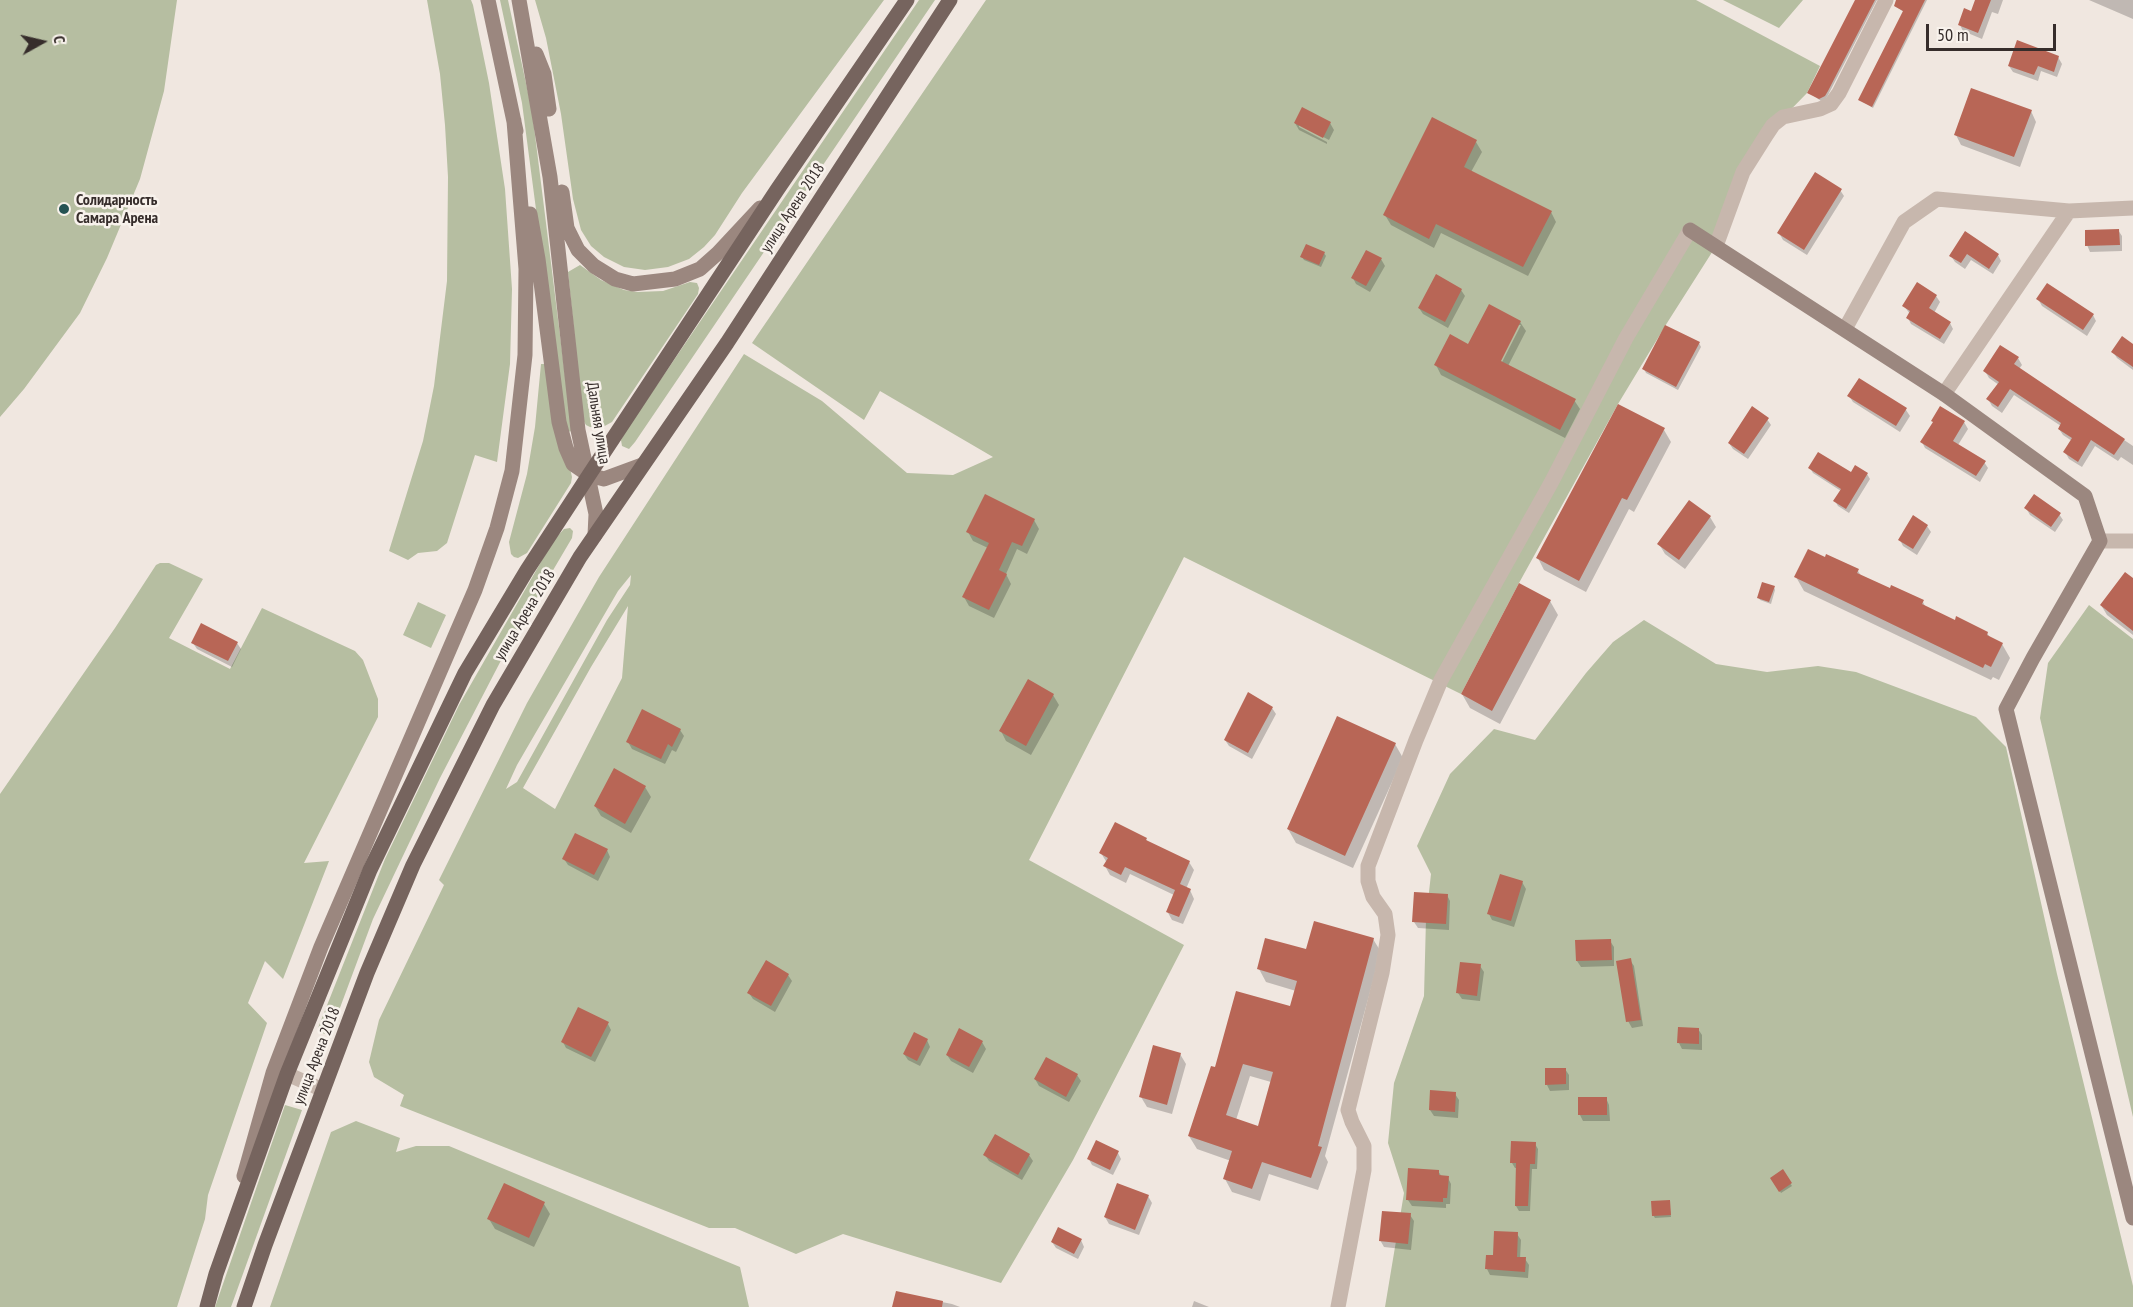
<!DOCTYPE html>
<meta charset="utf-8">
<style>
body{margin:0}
#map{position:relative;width:2133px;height:1307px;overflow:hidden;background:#f0e7e0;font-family:"PT Sans Narrow",sans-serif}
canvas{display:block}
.north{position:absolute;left:12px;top:12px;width:60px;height:60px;-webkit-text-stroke:4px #f8f2ec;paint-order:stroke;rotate:82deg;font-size:16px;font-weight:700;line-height:24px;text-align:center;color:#362d2b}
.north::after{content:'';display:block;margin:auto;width:21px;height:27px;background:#362d2b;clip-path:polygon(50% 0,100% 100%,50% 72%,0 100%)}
.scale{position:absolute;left:1926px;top:24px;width:130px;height:27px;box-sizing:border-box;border:3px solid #362d2b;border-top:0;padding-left:8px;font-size:18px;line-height:21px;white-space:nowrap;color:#362d2b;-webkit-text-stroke:4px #f8f2ec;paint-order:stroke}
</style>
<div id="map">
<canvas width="2133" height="1307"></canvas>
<div class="north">С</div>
<div class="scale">50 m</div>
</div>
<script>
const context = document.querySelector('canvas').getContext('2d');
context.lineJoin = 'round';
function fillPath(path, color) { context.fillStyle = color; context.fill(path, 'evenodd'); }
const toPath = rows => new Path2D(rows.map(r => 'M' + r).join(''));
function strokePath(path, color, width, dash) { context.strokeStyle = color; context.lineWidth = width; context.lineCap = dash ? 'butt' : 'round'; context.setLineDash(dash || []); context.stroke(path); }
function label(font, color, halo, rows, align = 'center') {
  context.font = font + ' "PT Sans Narrow",sans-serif'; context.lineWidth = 5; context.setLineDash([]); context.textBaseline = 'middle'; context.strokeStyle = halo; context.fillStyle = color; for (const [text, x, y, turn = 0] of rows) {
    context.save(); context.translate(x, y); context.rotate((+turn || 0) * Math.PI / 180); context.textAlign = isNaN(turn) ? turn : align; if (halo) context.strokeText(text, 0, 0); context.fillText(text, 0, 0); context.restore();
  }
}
fillPath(toPath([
 [0,0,177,0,164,91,140,179,107,258,80,313,24,389,0,417],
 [427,0,471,0,473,5,489,83,505,189,512,289,510,364,497,462,475,455,447,543,437,551,418,553,408,560,389,551,423,441,434,386,447,281,448,177,445,125,440,74],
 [500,0,508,0,532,111,572,431,562,433,544,270,522,103],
 [535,0,884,0,742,193,715,235,704,247,689,259,668,267,645,270,624,267,604,257,591,246,581,230,573,199,561,114,546,38],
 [919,0,935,0,635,442,629,449,622,446,621,440,627,429],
 [986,0,1696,0,1820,66,1807,93,1767,134,1716,246,1667,323,1618,404,1519,583,1461,694,1184,557,1029,860,1184,945,1073,1160,1001,1283,843,1234,796,1254,735,1228,709,1228,400,1106,404,1095,374,1077,369,1062,379,1020,444,885,439,880,527,703,599,577,744,354,822,401,907,473,953,475,993,457,880,391,864,420,752,343],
 [631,575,630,585,607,620,517,782,506,789,517,765,618,591],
 [628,606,622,678,555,809,523,788,591,667],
 [1723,0,1803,0,1779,28],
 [580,265,601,280,624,290,637,292,663,291,690,282,697,283,699,288,698,294,612,422,601,428,590,427,586,425,583,420,568,272],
 [541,364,547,364,572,477,571,483,527,553,518,558,514,557,511,554,509,542,527,474,535,427],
 [570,528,573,531,572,538,509,645,440,778,373,919,331,1032,325,1034,320,1032,318,1028,385,859,459,705,553,541,564,529],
 [160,563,169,563,203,579,169,638,230,669,262,608,355,651,363,660,378,699,378,717,304,863,329,861,283,979,265,961,248,1003,267,1023,208,1195,205,1219,177,1307,0,1307,0,794,115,628,156,565],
 [418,602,446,615,431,648,403,635],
 [2089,605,2133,639,2133,1117,2040,718,2048,663],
 [1644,620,1716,664,1767,672,1818,666,1856,672,1976,717,2006,747,2057,974,2133,1286,2133,1307,1385,1307,1404,1193,1388,1143,1394,1083,1424,996,1426,919,1431,874,1417,846,1450,774,1494,729,1535,740,1586,673,1613,642],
 [285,1105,302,1110,231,1307,215,1307],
 [356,1121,400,1138,396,1152,416,1146,449,1146,740,1267,749,1307,270,1307,331,1132]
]), '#b6bea1');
fillPath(toPath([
 [1857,0,1877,0,1826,99,1821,101,1808,92],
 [1897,0,1927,0,1873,108,1860,100,1904,12,1895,6],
 [1977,0,2003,0,1998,14,1992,12,1982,39,1963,31,1960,25,1972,13],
 [2089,0,2133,0,2133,19],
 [2058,57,2062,64,2057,77,2041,71,2038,81,2013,72,2009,66],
 [2031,111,2036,122,2020,167,1961,145,1956,135],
 [1295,123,1330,123,1334,130,1329,140,1299,124,1299,127,1327,142,1327,144,1299,130],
 [1476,142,1482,152,1471,172,1551,212,1556,222,1528,276,1441,233,1434,248,1391,225,1385,215],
 [1840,190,1844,196,1807,255,1783,240,1779,233],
 [2118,230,2122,236,2122,251,2090,252,2087,245],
 [1966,233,1998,255,2001,261,1993,274,1971,260,1965,269,1955,262,1951,256],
 [1324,253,1326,256,1321,267,1304,260,1302,257],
 [1381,259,1385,266,1370,292,1356,284,1353,278],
 [1461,290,1465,296,1448,328,1423,314,1419,308],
 [1936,296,1940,302,1934,313,1950,323,1953,329,1944,344,1911,324,1908,318,1910,314,1904,306],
 [2038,299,2093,315,2096,321,2087,336,2042,306],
 [1520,322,1526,331,1508,366,1574,400,1580,409,1565,438,1441,375,1436,365,1469,346],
 [1517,325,1521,325,1499,368,1496,367],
 [1699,343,1701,347,1678,390,1646,373,1644,369],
 [2133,345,2133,370,2117,358,2113,352],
 [2018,358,2022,365,2019,369,2133,446,2133,465,2121,457,2118,461,2095,446,2082,467,2069,459,2065,452,2072,441,2063,435,2059,429,2061,426,2014,395,2002,413,1992,406,1988,399,1999,385,1989,378,1985,371],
 [1859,380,1906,410,1910,416,1900,432,1853,402,1849,396],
 [1767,419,1771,425,1748,459,1733,449,1729,443],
 [1964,422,1968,429,1958,445,1984,462,1988,468,1980,482,1925,448,1922,442],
 [1664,430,1671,442,1634,512,1629,509,1586,592,1544,570,1538,558],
 [1856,467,1867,474,1870,479,1849,513,1838,506,1835,501,1841,491,1813,473,1810,468,1851,474],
 [2026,508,2059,514,2063,520,2055,532,2030,515],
 [1710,517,1716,527,1685,569,1665,554,1659,544],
 [1034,520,1039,529,1027,554,1017,549,1006,574,1011,584,994,618,969,606,964,597,988,548,973,541,968,532],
 [1927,526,1931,532,1917,555,1903,546,1900,540],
 [1858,571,1862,577,1923,602,1926,608,1955,622,1987,633,1991,639,2002,644,2010,658,1999,680,1993,677,1991,680,1804,591,1796,577],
 [2133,580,2133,635,2107,615,2101,605],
 [1774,587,1775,590,1771,604,1760,600,1759,598],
 [1550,601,1558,615,1500,724,1470,708,1462,694],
 [193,643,237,643,241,649,232,667,197,649],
 [1053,695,1059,705,1031,755,1006,741,1001,731],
 [1272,708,1276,714,1252,759,1229,746,1225,740],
 [680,730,684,736,676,752,672,750,665,764,632,749,628,742],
 [1395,744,1403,758,1353,868,1296,843,1288,829],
 [645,787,651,797,631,833,601,816,595,806],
 [1146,839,1148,843,1189,862,1194,870,1186,889,1190,890,1194,899,1183,924,1172,920,1167,911,1174,895,1130,874,1126,883,1110,875,1105,866,1107,863,1101,853],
 [607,850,610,857,598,881,568,865,564,859],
 [1522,882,1526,889,1514,927,1492,920,1489,914],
 [1447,895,1450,901,1449,930,1418,928,1414,922],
 [1373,939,1381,952,1325,1156,1328,1162,1318,1190,1269,1174,1260,1201,1232,1192,1225,1179,1231,1161,1197,1149,1189,1136,1216,1069,1291,1008,1296,991,1266,982,1259,969,1307,951],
 [1250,1076,1271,1082,1259,1128,1236,1120],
 [1610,941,1614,947,1614,966,1581,967,1577,961],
 [1630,960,1634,966,1643,1026,1632,1028,1628,1021],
 [1480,966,1484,972,1480,1001,1462,999,1458,993],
 [788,975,792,981,775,1012,753,999,749,993],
 [608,1024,611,1030,595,1062,566,1048,563,1042],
 [1698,1029,1702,1035,1702,1050,1682,1049,1679,1043],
 [927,1040,930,1047,920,1066,908,1060,904,1054],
 [982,1042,986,1049,973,1073,951,1061,947,1055],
 [1180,1054,1186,1064,1172,1114,1147,1107,1141,1097],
 [1565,1069,1569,1075,1569,1090,1550,1091,1547,1085],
 [1077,1075,1081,1081,1069,1102,1039,1086,1035,1079],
 [1455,1094,1459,1100,1458,1118,1434,1116,1430,1110],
 [1606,1098,1609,1105,1610,1121,1583,1121,1580,1115],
 [1535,1144,1538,1149,1537,1169,1532,1169,1530,1211,1519,1211,1516,1206,1518,1168,1515,1168,1512,1163],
 [1118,1153,1121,1159,1113,1175,1092,1165,1089,1159],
 [985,1155,1029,1155,1033,1161,1022,1180,989,1161],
 [1438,1171,1442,1177,1448,1178,1451,1184,1450,1204,1446,1204,1446,1208,1412,1206,1408,1200],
 [1782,1171,1792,1186,1781,1193,1772,1179],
 [1148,1196,1152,1203,1139,1235,1109,1224,1105,1217],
 [1669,1201,1671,1217,1655,1218,1653,1215],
 [544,1204,550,1214,534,1247,495,1229,489,1219],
 [1410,1215,1414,1221,1411,1250,1384,1247,1380,1240],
 [1517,1234,1521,1240,1520,1259,1525,1259,1529,1265,1528,1278,1490,1275,1487,1269,1494,1257],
 [1081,1240,1084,1247,1078,1259,1056,1248,1052,1242],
 [897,1293,952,1304,960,1307,894,1307],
 [1194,1301,1209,1307,1192,1307]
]), '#0003');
fillPath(toPath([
 [1855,0,1875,0,1828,91,1825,96,1819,99,1807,93],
 [1896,0,1925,0,1872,107,1858,100,1903,11,1894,6],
 [1975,0,1991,0,1978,33,1958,25,1964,8,1971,11],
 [2017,40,2059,56,2054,72,2038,66,2034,75,2008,66],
 [1971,88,2032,110,2014,157,1954,135],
 [1302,107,1331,122,1323,138,1294,123],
 [1432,117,1477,140,1464,167,1552,211,1523,267,1436,224,1429,239,1383,215],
 [1815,172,1842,189,1804,250,1777,233],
 [2119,229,2120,245,2085,246,2085,230],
 [1965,231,1999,254,1989,269,1967,254,1961,263,1949,256],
 [1306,244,1325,252,1319,265,1300,257],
 [1366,250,1382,258,1366,286,1351,278],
 [1436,274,1462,289,1445,322,1418,308],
 [1917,282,1937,295,1929,308,1951,322,1940,339,1906,318,1910,311,1902,306],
 [2047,283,2094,314,2083,330,2036,299],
 [1489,304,1521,321,1501,361,1576,399,1560,430,1434,365,1450,334,1468,344],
 [1665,325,1700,342,1676,387,1642,369],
 [2122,336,2133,344,2133,367,2111,352],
 [2000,345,2019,357,2014,364,2125,439,2114,455,2091,440,2078,462,2063,452,2072,438,2058,429,2061,423,2010,389,1998,407,1986,399,1999,382,1983,371],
 [1859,378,1907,408,1896,426,1847,396],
 [1618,404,1665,428,1627,500,1622,498,1579,581,1536,558],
 [1752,406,1769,418,1744,454,1728,443],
 [1940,406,1965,421,1953,441,1986,461,1976,476,1920,442,1933,422,1931,421],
 [1818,452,1851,472,1855,465,1868,473,1846,509,1833,501,1841,489,1808,468],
 [985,494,1035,519,1022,546,1012,542,999,570,1007,574,989,610,962,597,989,543,966,532],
 [2034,494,2061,513,2051,527,2024,508],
 [1689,500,1711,516,1679,560,1657,544],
 [1913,515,1928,525,1913,549,1898,540],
 [1808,549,1825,557,1826,554,1859,569,1857,573,1890,588,1891,585,1924,600,1922,604,1955,620,1956,616,1988,632,1987,635,2003,643,1991,667,1985,664,1983,668,1794,577],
 [2125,572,2133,578,2133,631,2100,605],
 [1762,582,1775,586,1769,602,1757,598],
 [1519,583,1551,600,1492,711,1461,694],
 [201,623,238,642,228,661,191,643],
 [1028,679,1054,694,1026,746,999,731],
 [1248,692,1273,707,1248,753,1224,740],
 [642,709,681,729,672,747,668,744,661,759,626,742],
 [1337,716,1396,743,1345,856,1287,829],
 [614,768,646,786,625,824,594,806],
 [1115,822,1147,838,1146,840,1190,861,1180,884,1191,889,1179,917,1166,912,1175,890,1125,867,1121,875,1103,866,1108,858,1099,853],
 [575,833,608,849,594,875,562,859],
 [1500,874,1523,881,1511,921,1487,914],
 [1414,892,1448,894,1446,924,1412,922],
 [1314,921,1374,938,1318,1146,1322,1147,1311,1178,1262,1162,1252,1189,1223,1179,1232,1151,1188,1136,1211,1066,1215,1067,1236,991,1290,1006,1297,981,1257,969,1265,938,1306,949],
 [1243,1064,1273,1072,1258,1126,1226,1115],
 [1611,939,1612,960,1576,961,1575,940],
 [1631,958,1641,1020,1626,1022,1616,961],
 [766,960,789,974,771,1006,747,993],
 [1460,962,1481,964,1477,996,1456,993],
 [578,1007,609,1022,591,1057,561,1042],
 [1678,1027,1699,1028,1699,1044,1677,1043],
 [959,1028,983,1041,969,1067,946,1055],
 [914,1032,928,1039,917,1061,903,1054],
 [1153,1045,1181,1053,1167,1105,1139,1097],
 [1046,1057,1078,1074,1066,1097,1034,1079],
 [1545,1068,1566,1068,1566,1084,1545,1085],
 [1430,1090,1456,1092,1455,1112,1429,1110],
 [1578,1097,1607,1097,1607,1115,1578,1115],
 [995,1134,1030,1154,1018,1175,983,1155],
 [1096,1140,1119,1151,1110,1170,1087,1159],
 [1511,1141,1536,1142,1535,1164,1530,1164,1528,1206,1515,1206,1516,1163,1510,1163],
 [1408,1168,1439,1170,1439,1175,1449,1176,1447,1198,1443,1198,1443,1202,1406,1200],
 [1783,1169,1792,1183,1779,1192,1770,1178],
 [504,1183,545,1202,529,1238,487,1219],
 [1117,1183,1149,1195,1135,1230,1104,1217],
 [1670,1200,1671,1215,1652,1216,1651,1201],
 [1382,1211,1411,1213,1408,1244,1379,1241],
 [1058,1227,1082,1239,1074,1254,1051,1242],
 [1494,1231,1518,1232,1517,1257,1526,1257,1525,1272,1485,1269,1486,1255,1493,1255],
 [896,1291,943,1301,942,1307,892,1307]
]), '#b86656');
strokePath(toPath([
 [1716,246,1743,172,1767,134,1773,125,1783,117,1820,109,1831,104,1839,93,1886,0],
 [1845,329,1904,222,1937,199,2069,211,2133,208],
 [1944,394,2069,211],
 [2100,541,2133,541],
 [287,1074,323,1090],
 [1338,1307,1364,1170,1364,1146,1352,1122,1348,1110,1382,973,1388,935,1385,914,1373,897,1368,881,1368,866,1416,740,1441,680,1551,483,1626,338,1690,230]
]), '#c7b7ad', 15);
strokePath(toPath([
 [488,0,516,131],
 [519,0,550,177,578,430,596,514,595,535],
 [536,54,544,74,549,109],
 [562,192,567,228,578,250,594,266,615,279,633,284,675,279,700,269,718,253,760,208],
 [530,214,538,259,559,422,566,448,573,464,589,475,604,479,642,465],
 [1690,230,1944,394,2085,496,2100,541,2033,658,2006,709,2133,1218],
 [244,1176,273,1073,321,947,475,590,497,528,512,471,525,355,526,269,514,121]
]), '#9b877f', 15);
strokePath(toPath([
 [207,1307,216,1274,287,1074,370,870,465,673,527,570,589,475,777,190,907,0],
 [244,1307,265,1245,367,973,413,865,493,705,580,557,727,343,950,0]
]), '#76645e', 15);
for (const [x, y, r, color] of [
 [64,209,6,"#255353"]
]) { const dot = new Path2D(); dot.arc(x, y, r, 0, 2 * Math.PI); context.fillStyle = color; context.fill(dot); strokePath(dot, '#f8f2ec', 2); }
label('bold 16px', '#362d2b', '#f8f2ec', [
 ["Солидарность",76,200],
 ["Самара Арена",76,218]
], 'left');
label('16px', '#362d2b', '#f8f2ec', [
 ["улица Арена 2018",793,208,-57],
 ["Дальняя улица",598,423,81],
 ["улица Арена 2018",525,615,-59],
 ["улица Арена 2018",317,1056,-69]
]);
</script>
